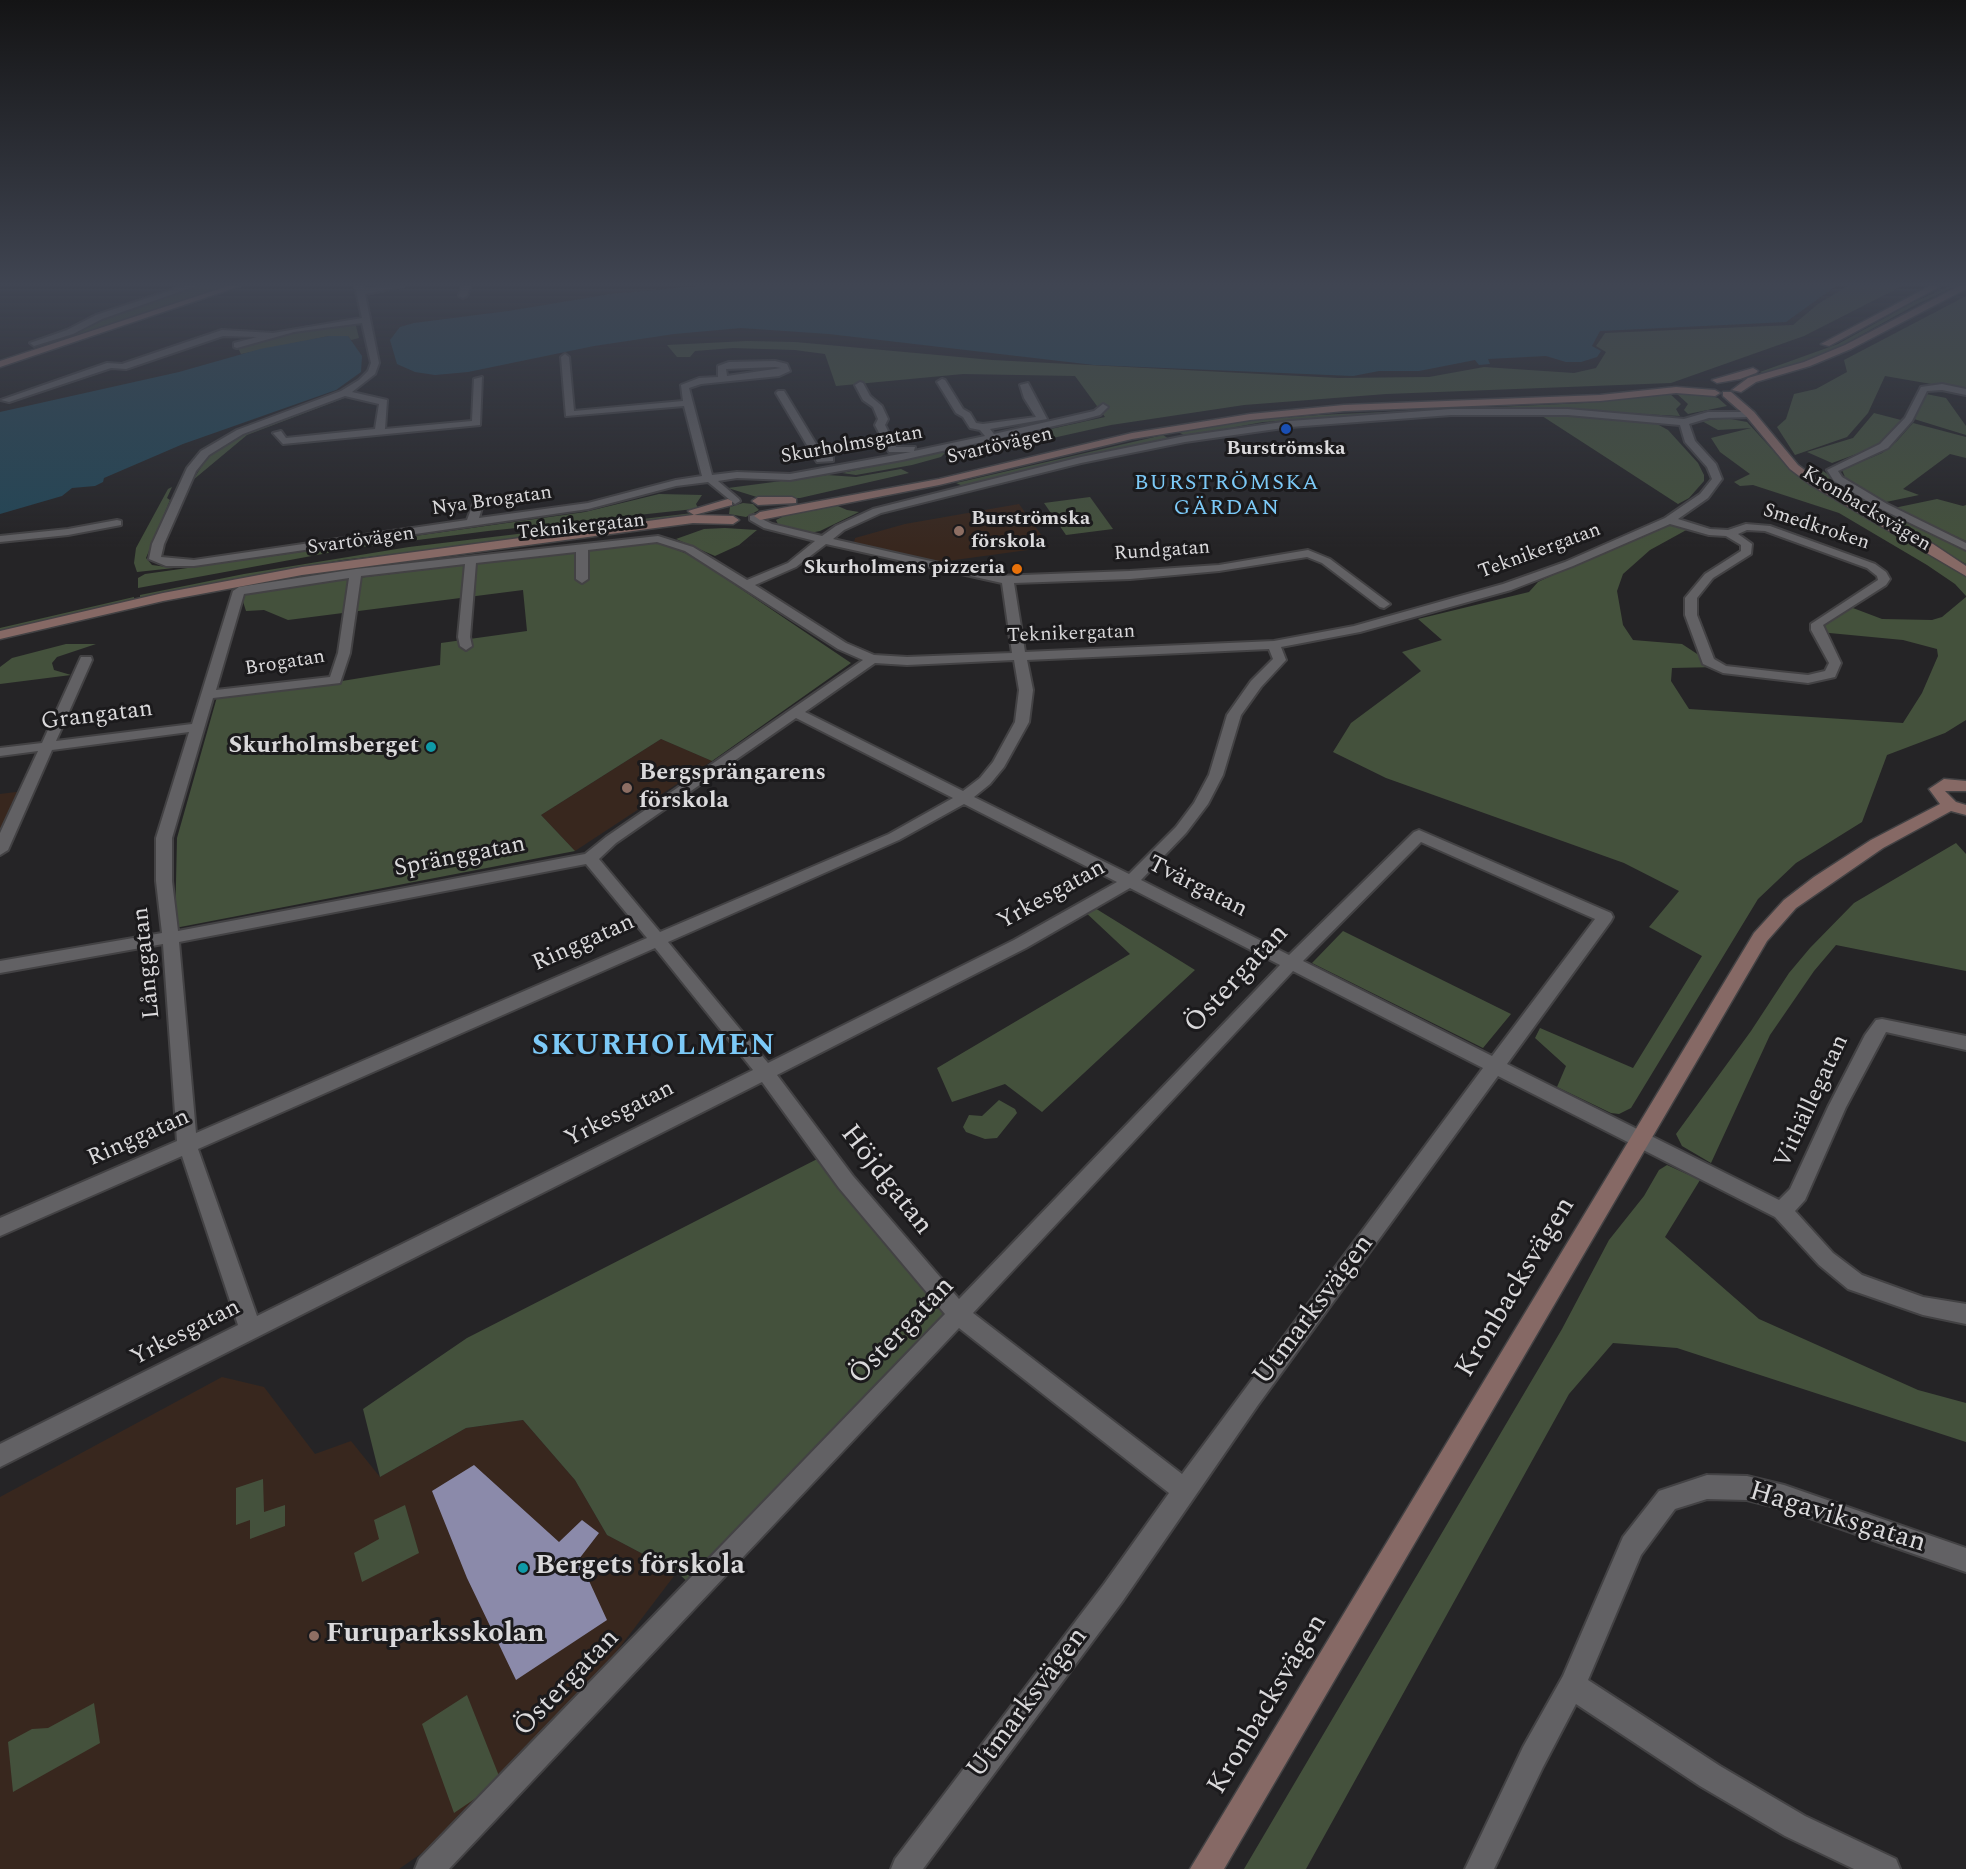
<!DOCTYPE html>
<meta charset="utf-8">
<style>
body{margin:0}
canvas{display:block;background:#252426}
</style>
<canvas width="1966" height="1869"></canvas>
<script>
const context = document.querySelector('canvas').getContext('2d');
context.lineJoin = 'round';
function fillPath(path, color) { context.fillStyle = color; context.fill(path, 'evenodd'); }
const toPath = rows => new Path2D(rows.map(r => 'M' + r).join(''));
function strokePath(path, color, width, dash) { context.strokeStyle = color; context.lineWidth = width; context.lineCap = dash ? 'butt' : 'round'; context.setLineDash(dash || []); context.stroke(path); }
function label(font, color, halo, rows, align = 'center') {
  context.font = font + ' Spectral,serif'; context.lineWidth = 6; context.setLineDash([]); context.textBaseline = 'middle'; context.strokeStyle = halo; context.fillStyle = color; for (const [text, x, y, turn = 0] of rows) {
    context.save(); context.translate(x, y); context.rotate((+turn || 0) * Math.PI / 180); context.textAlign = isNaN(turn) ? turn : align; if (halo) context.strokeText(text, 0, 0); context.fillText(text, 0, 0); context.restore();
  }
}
fillPath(toPath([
 [1019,504,1050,547,940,562,854,543,855,538,905,524],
 [661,739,712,761,575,851,541,815],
 [24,791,0,849,0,794],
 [222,1377,264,1387,315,1454,351,1441,380,1477,466,1428,523,1420,575,1480,607,1535,677,1572,579,1701,458,1828,399,1869,0,1869,0,1497]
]), '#38271e');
fillPath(toPath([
 [197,286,231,286,74,338,64,334,112,314],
 [1848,286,1902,286,1804,336,1671,383,1386,394,1244,405,1111,425,981,454,962,455,956,450,1105,417,1075,376,963,374,836,386,825,354,795,350,733,348,695,351,690,357,677,357,667,345,747,341,795,342,992,360,1338,378,1429,377,1484,367,1574,373,1596,368,1606,352,1596,346,1605,333,1793,325,1818,304],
 [1950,286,1956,286,1917,304,1843,345,1797,364,1765,374,1760,372,1838,344,1912,303],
 [1966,296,1966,390,1885,376,1868,413,1847,437,1795,455,1777,427,1786,419,1794,394,1816,389,1847,372,1844,360],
 [349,325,356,326,359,338,351,340,348,336,329,336,241,354,238,348,264,338],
 [1675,392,1702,393,1718,398,1727,406,1688,414,1684,410,1688,404],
 [1669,393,1681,404,1676,409,1680,416,1531,408,1446,410,1263,422,1186,436,1178,432,1255,420,1319,415,1584,403],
 [1926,394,1946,398,1966,426,1966,435,1914,419],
 [347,397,247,435,193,480,208,456,240,434,331,400],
 [1874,413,1901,420,1878,446,1832,463,1807,452,1853,438],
 [1539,414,1657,424,1668,430,1698,463,1704,475,1704,481,1689,498,1678,504],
 [1725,418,1747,422,1790,469,1807,483,1953,567,1966,577,1966,596,1955,584,1927,565,1839,513,1753,485,1740,486,1734,482,1750,474,1720,452,1711,438,1751,428,1718,430,1702,421],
 [1913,423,1966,437,1966,458,1950,454,1903,489,1919,495,1886,502,1845,477,1842,470,1882,453,1897,441],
 [1163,435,1169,439,963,486,956,483],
 [942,452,945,453,941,457,912,465,856,475,842,473],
 [1817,467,1872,504,1966,549,1966,564,1868,510,1806,468],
 [901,469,909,473,800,498,760,498,728,488,827,475,856,477],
 [172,487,167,498,170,500,146,558,152,565,174,568,137,572,134,563,136,548,168,489],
 [659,494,702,495,696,504,698,508,694,509,488,531,355,548,138,588,138,578,145,574,585,512],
 [1090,497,1113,529,1066,535,1044,503],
 [1937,499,1963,506,1966,505,1966,541,1894,508],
 [743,503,753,504,759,510,746,517,729,514,730,507],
 [833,504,847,510,859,512,820,531,810,533,791,530,778,524,776,520,794,511],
 [701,512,702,516,634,526,342,560,140,598,140,595,244,574,409,547],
 [1669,520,1690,528,1650,550,1623,574,1617,591,1623,625,1633,640,1682,644,1717,667,1672,668,1671,681,1689,709,1903,723,1922,693,1938,656,1937,649,1903,640,1819,632,1818,625,1845,605,1882,619,1932,620,1942,617,1966,597,1966,720,1945,733,1887,755,1862,822,1796,863,1758,899,1631,1108,1619,1114,1611,1113,1557,1087,1566,1066,1535,1038,1540,1028,1633,1068,1702,956,1649,927,1679,891,1624,863,1386,778,1333,752,1351,723,1421,671,1402,652,1442,640,1418,619,1529,592,1538,582],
 [704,529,725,528,757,530,739,545,715,556,676,539],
 [658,542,692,556,851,663,712,761,661,739,541,815,575,851,175,928,177,838,217,697,336,682,440,665,441,643,527,631,523,590,288,620,264,610,246,611,240,592],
 [134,597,134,600,0,632,0,628],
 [66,644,96,644,57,657,52,663,54,670,71,675,0,684,0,667,12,658],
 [1956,843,1966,854,1966,971,1836,945,1814,971,1770,1035,1711,1163,1682,1146,1676,1134,1751,1031,1789,973,1810,948,1854,903],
 [1090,905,1195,970,1042,1112,1005,1084,952,1102,937,1068,1130,954,1082,909],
 [1343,931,1511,1014,1483,1048,1312,963],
 [999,1100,1015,1109,1017,1113,997,1138,985,1139,966,1132,963,1127,969,1115,982,1116],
 [827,1154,957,1313,695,1589,677,1572,607,1535,575,1480,523,1420,466,1428,380,1477,363,1409,467,1338],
 [1667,1165,1700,1180,1665,1237,1759,1319,1918,1390,1966,1403,1966,1442,1677,1348,1613,1343,1569,1394,1306,1869,1244,1869,1562,1329,1609,1240,1644,1196,1659,1170],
 [263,1479,264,1512,285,1505,285,1526,250,1539,250,1520,236,1525,236,1488],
 [405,1505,419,1553,362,1582,354,1553,379,1539,374,1520],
 [467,1695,501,1781,454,1813,422,1724],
 [94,1703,100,1743,13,1792,8,1742,32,1729,48,1728]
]), '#44513c');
fillPath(toPath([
 [697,286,1836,286,1786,322,1600,331,1592,346,1601,351,1597,357,1581,362,1566,362,1546,356,1488,359,1490,364,1479,365,1475,360,1419,371,1379,371,1353,376,1094,365,829,334,741,328,674,334,594,346,468,372,435,375,415,372,397,364,390,340,400,327,414,323,508,311,611,294],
 [329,336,348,336,362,356,361,372,336,390,183,444,104,478,103,482,95,486,72,488,62,496,0,514,0,412,179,372,260,349]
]), '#234656');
fillPath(toPath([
 [474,1465,559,1542,582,1520,599,1533,579,1559,607,1620,516,1680,467,1578,432,1491]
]), '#8b8aaa');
const street = toPath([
 [184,286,196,286,102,319,73,334,34,346,30,343,67,330,96,315,184,286],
 [355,286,363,286,364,289,404,286,365,294,379,363,375,374,352,392,387,400,385,429,472,421,474,379,482,377,480,425,283,444,273,433,281,431,286,438,375,429,379,404,345,396,243,434,209,455,196,471,164,544,161,557,194,560,467,520,473,504,478,501,483,504,479,518,588,503,676,480,702,476,684,406,566,416,561,357,565,354,569,357,574,411,683,401,681,385,699,378,718,377,718,366,729,362,775,361,787,364,790,371,779,376,701,384,689,388,712,475,737,472,790,474,911,452,889,452,875,425,878,419,873,407,863,400,855,385,860,382,863,383,870,396,882,406,888,419,885,425,896,447,915,447,914,451,985,436,980,430,970,428,963,417,956,413,937,382,942,379,945,380,963,409,970,413,976,423,983,424,1036,417,1024,398,1020,385,1028,383,1047,419,990,429,994,434,1094,411,1103,404,1108,407,1100,415,1085,419,902,460,790,480,737,478,718,481,739,499,740,501,735,504,708,482,676,486,588,509,194,566,166,566,149,559,152,544,187,468,201,451,237,430,341,391,359,380,368,371,371,363,362,323,294,332,237,348,234,347,234,343,257,337,223,336,126,369,111,368,9,402,1,400,107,363,122,364,222,330,273,333,362,318,355,286],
 [775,367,781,368,727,376,726,369,775,367],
 [462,286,470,286,467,296,463,298,459,296,462,286],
 [1942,384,1966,389,1966,395,1942,390,1927,391,1912,421,1888,448,1838,471,1842,477,1887,504,1966,543,1966,550,1879,508,1834,481,1827,470,1880,444,1905,418,1921,387,1942,384],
 [778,391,784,391,824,457,833,457,833,461,817,462,776,393,778,391],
 [1451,409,1568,409,1684,419,1708,412,1753,412,1755,414,1750,417,1709,418,1689,424,1695,441,1716,464,1722,479,1708,498,1678,519,1710,529,1728,530,1746,524,1770,526,1875,564,1886,572,1890,579,1886,585,1823,625,1841,663,1835,677,1808,683,1723,673,1703,664,1685,615,1685,598,1705,574,1741,551,1741,545,1726,536,1709,535,1670,524,1573,566,1511,590,1360,632,1281,647,1286,660,1261,687,1241,715,1223,775,1208,804,1186,833,1141,880,1289,955,1414,832,1419,830,1611,913,1613,917,1611,921,1507,1064,1779,1200,1790,1189,1828,1107,1865,1035,1876,1020,1882,1019,1966,1036,1966,1050,1886,1032,1846,1107,1805,1200,1795,1211,1833,1253,1862,1275,1923,1297,1966,1304,1966,1324,1923,1315,1848,1289,1819,1265,1775,1217,1498,1076,1258,1405,1122,1602,923,1869,891,1869,895,1859,1104,1584,1169,1493,959,1328,449,1869,415,1869,419,1859,945,1314,839,1188,762,1082,0,1467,0,1444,238,1325,182,1156,0,1236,0,1218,177,1141,163,944,0,973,0,961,162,933,156,881,156,838,189,732,52,750,8,850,0,855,0,833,38,751,0,756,0,748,42,743,81,657,91,657,92,660,56,741,192,724,233,591,239,587,356,569,658,536,693,547,747,580,788,563,815,541,764,528,750,520,750,516,754,515,772,524,822,536,836,526,873,509,1081,457,1185,436,1290,421,1451,409],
 [1451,415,1568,415,1680,425,1685,442,1707,467,1712,479,1700,494,1665,518,1565,562,1503,584,1354,626,1274,641,1025,652,1014,583,1130,579,1219,571,1307,557,1322,563,1380,607,1384,608,1390,604,1330,559,1308,550,1219,565,1130,571,997,576,833,539,844,530,881,513,1081,463,1185,442,1290,427,1451,415],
 [1747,530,1765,531,1867,568,1877,576,1878,580,1811,624,1811,630,1829,663,1825,671,1808,675,1779,672,1726,666,1714,659,1697,615,1697,598,1713,578,1751,554,1752,544,1738,534,1747,530],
 [657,542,685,551,838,649,863,660,606,837,585,854,178,931,172,881,172,838,213,698,340,683,350,653,361,576,465,564,458,637,460,646,466,650,472,646,470,637,476,563,576,552,576,579,582,583,588,579,588,550,657,542],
 [826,544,1002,583,1012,653,907,657,874,655,846,643,755,585,796,567,826,544],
 [349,578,338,653,330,677,216,690,244,594,349,578],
 [1269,649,1273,659,1251,681,1227,715,1209,775,1194,803,1176,827,1129,874,974,797,990,784,1004,767,1029,722,1033,690,1027,660,1269,649],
 [1014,660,1019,690,1015,722,993,762,980,778,963,791,805,712,875,663,907,665,1014,660],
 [796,718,953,798,889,834,660,932,599,859,616,843,796,718],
 [964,804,1117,882,1014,940,768,1063,668,942,899,840,964,804],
 [1421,842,1595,919,1492,1056,1303,961,1421,842],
 [586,864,647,938,196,1133,179,942,586,864],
 [1130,888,1280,965,959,1299,853,1176,777,1075,1026,948,1130,888],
 [655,948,753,1070,257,1316,198,1149,655,948],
 [1293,971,1483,1068,1182,1474,973,1313,1293,971],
 [117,520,121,521,121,525,68,535,0,542,0,536,68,529,117,520],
 [1707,1475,1747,1476,1784,1485,1966,1548,1966,1572,1784,1509,1747,1500,1707,1499,1675,1509,1641,1555,1588,1680,1720,1766,1805,1816,1896,1859,1900,1869,1854,1869,1785,1836,1700,1786,1576,1704,1543,1767,1494,1869,1465,1869,1523,1747,1563,1676,1623,1537,1659,1491,1707,1475]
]);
const secondary = toPath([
 [228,286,240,286,0,367,0,361,228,286],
 [1930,286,1939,287,1829,346,1821,344,1930,286],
 [1959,286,1966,286,1966,289,1851,349,1810,366,1756,382,1741,392,1732,390,1748,378,1804,362,1845,345,1959,286],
 [1753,368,1758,371,1756,373,1740,379,1717,383,1712,380,1753,368],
 [1676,387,1715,390,1720,393,1715,396,1676,393,1600,401,1344,411,1250,420,1132,439,939,485,760,520,754,516,760,512,939,479,1132,433,1250,414,1344,405,1600,395,1676,387],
 [1723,392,1731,392,1754,412,1798,465,1819,481,1933,544,1966,566,1966,576,1811,485,1790,469,1746,416,1723,396,1723,392],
 [792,497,796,499,796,503,758,505,752,501,758,497,792,497],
 [728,499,732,501,732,505,694,515,688,511,728,499],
 [693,515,733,516,739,520,733,524,693,523,302,575,163,601,0,639,0,631,163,593,302,567,693,515],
 [1944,779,1966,781,1966,791,1945,791,1956,802,1966,805,1966,815,1951,811,1883,848,1796,908,1767,941,1224,1869,1190,1869,1754,933,1784,900,1814,877,1871,840,1940,804,1929,789,1944,779]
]);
strokePath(street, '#434244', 4);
strokePath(secondary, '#434244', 3);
fillPath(street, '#626164');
fillPath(secondary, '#866965');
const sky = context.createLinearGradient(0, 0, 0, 548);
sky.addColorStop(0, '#141415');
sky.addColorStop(0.52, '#404552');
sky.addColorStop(1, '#40455200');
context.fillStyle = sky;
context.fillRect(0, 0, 1966, 548);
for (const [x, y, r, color] of [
 [1286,429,6,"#1a4fb4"],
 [959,531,6,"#8d6e63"],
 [1017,569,6,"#e8710a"],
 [431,747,6,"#0f9aa8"],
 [627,788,6,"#8d6e63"],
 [523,1568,6,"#0f9aa8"],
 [314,1636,6,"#8d6e63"]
]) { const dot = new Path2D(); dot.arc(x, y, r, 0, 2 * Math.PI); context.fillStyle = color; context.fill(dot); strokePath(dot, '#1b1a1c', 2); }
label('20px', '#dad9db', '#1b1a1c', [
 ["Skurholmsgatan",852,446,-10],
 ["Svartövägen",1000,447,-13],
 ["Nya Brogatan",492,502,-8],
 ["Kronbacksvägen",1866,510,31],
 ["Teknikergatan",581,528,-6],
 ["Smedkroken",1816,528,18],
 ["Svartövägen",361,542,-8],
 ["Rundgatan",1162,552,-4],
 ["Teknikergatan",1540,552,-20],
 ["Teknikergatan",1071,635,-2],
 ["Brogatan",285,664,-9]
]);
label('bold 20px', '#dad9db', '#1b1a1c', [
 ["Burströmska",1286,450],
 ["Burströmska",971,520,"left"],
 ["förskola",971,543,"left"],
 ["Skurholmens pizzeria",1005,569,"right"]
]);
context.letterSpacing = '1.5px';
label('22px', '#7cc9f7', '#1b1a1c', [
 ["BURSTRÖMSKA",1227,485],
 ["GÄRDAN",1227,510]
]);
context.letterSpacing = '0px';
label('24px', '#dad9db', '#1b1a1c', [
 ["Grangatan",97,717,-7],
 ["Spränggatan",460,858,-11],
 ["Tvärgatan",1197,888,27],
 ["Yrkesgatan",1052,896,-29],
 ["Ringgatan",584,944,-24],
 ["Långgatan",148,963,-96],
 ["Vithällegatan",1813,1102,-65],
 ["Yrkesgatan",620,1115,-27],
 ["Ringgatan",139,1139,-24],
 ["Yrkesgatan",186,1334,-27]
]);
label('bold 24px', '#dad9db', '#1b1a1c', [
 ["Skurholmsberget",419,747],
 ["Bergsprängarens",639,774,"left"],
 ["förskola",639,802,"left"]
], 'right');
label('28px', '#dad9db', '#1b1a1c', [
 ["Östergatan",1238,980,-47],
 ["Höjdgatan",885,1181,52],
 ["Kronbacksvägen",1517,1288,-59],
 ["Utmarksvägen",1315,1311,-53],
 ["Östergatan",903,1332,-46],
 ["Hagaviksgatan",1837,1519,17],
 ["Östergatan",568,1684,-46],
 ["Utmarksvägen",1029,1704,-53],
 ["Kronbacksvägen",1269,1705,-59]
]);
label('bold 28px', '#dad9db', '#1b1a1c', [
 ["Bergets förskola",535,1568],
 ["Furuparksskolan",326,1636]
], 'left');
context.letterSpacing = '1.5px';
label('bold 30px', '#7cc9f7', '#1b1a1c', [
 ["SKURHOLMEN",654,1048]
]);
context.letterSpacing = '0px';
</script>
